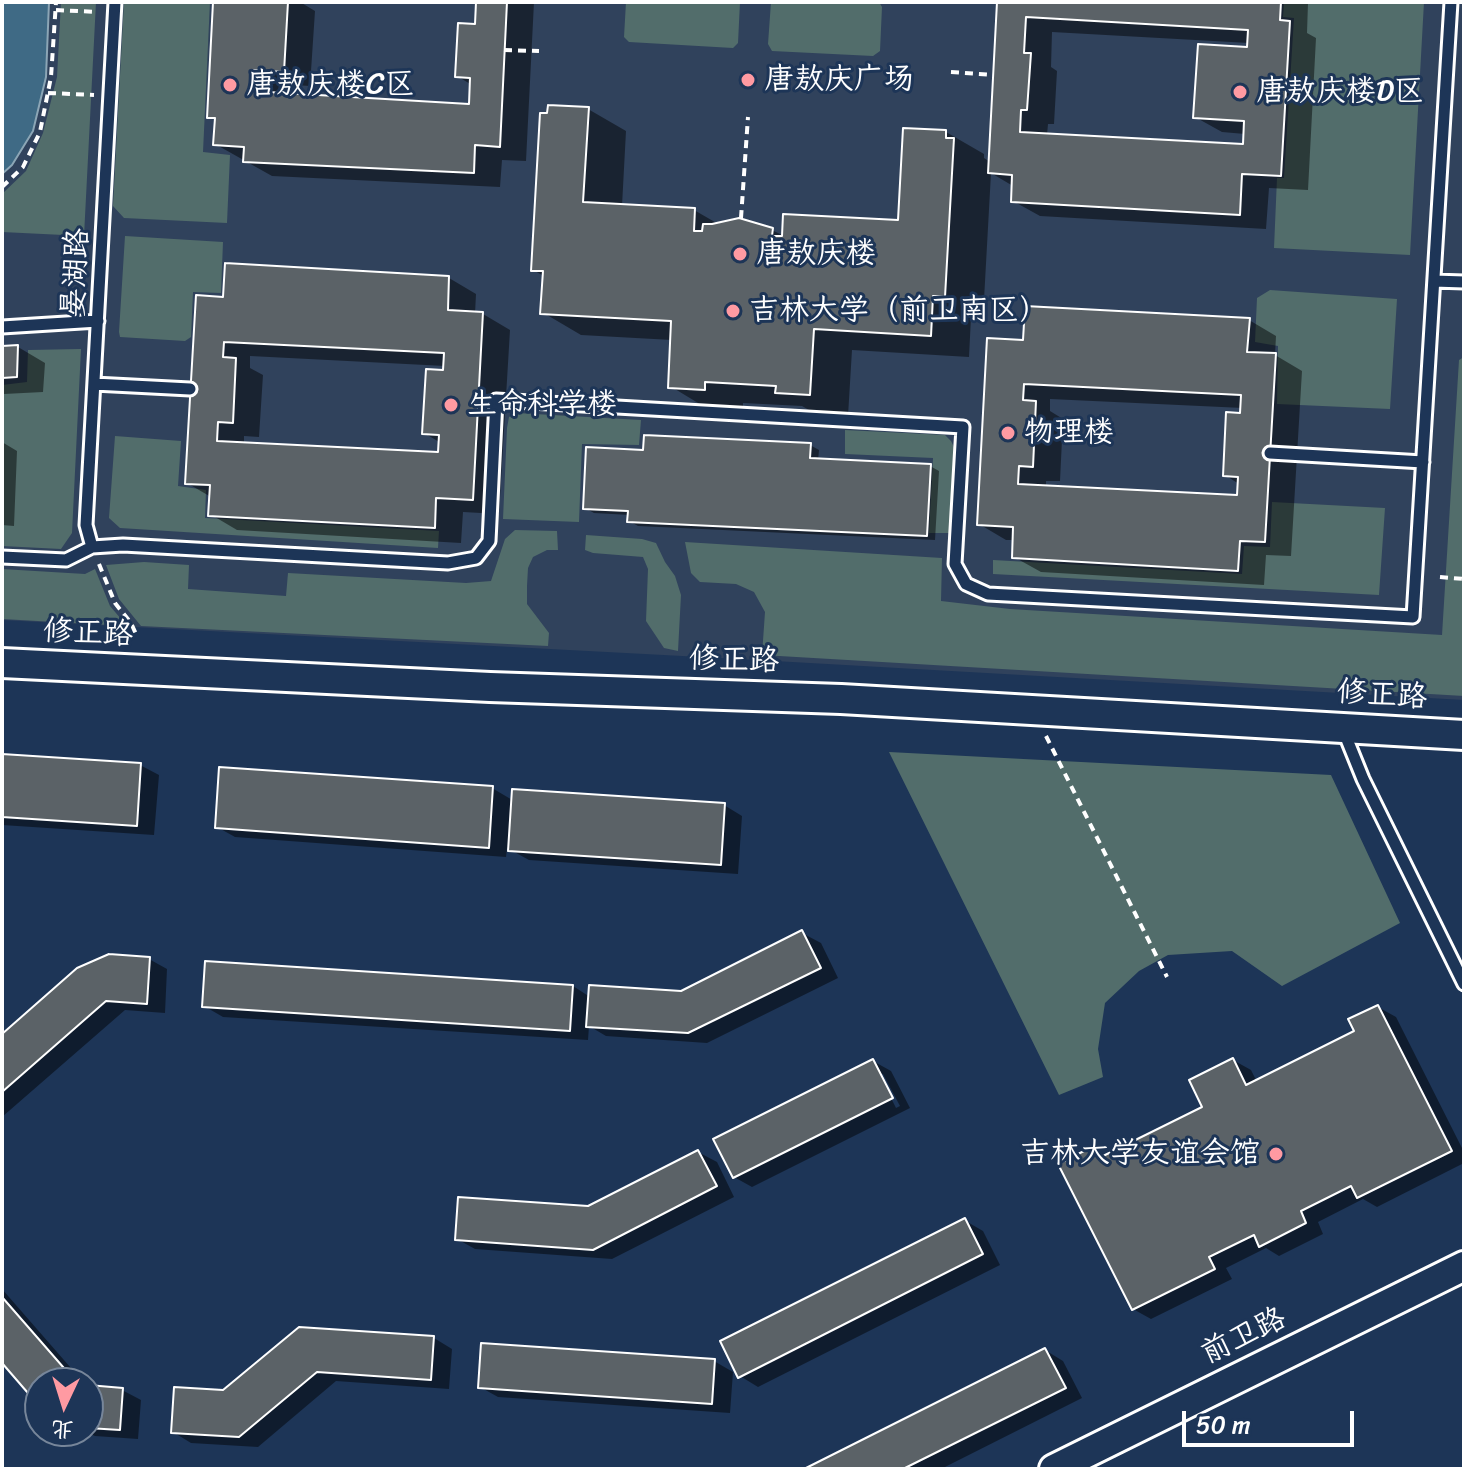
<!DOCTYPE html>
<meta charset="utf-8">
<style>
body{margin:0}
#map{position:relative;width:1466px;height:1471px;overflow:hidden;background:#1d3557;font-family:Sriracha,"LXGW WenKai TC",sans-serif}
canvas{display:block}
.frame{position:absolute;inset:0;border:4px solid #fff;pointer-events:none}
.north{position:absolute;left:24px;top:1367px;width:80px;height:80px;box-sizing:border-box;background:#1d3557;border:2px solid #77869a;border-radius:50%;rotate:184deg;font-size:22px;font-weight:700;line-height:32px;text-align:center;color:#fff}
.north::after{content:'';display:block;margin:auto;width:28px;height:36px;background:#ff9aa2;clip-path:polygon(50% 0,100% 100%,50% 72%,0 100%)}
.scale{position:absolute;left:1182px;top:1411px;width:172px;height:36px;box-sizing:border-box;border:4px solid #fff;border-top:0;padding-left:10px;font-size:24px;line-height:28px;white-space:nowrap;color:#fff;-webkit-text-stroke:6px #1d3557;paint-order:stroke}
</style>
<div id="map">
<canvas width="1466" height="1471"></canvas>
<div class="frame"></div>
<div class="north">北</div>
<div class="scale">50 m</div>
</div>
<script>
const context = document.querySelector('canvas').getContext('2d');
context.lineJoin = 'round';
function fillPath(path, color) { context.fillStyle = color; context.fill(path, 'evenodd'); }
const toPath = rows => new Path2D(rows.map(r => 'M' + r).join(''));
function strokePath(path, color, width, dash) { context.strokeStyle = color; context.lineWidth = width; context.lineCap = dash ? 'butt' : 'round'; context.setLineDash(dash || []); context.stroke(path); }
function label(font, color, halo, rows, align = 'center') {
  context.font = font + ' Sriracha,"LXGW WenKai TC",sans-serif'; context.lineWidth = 6; context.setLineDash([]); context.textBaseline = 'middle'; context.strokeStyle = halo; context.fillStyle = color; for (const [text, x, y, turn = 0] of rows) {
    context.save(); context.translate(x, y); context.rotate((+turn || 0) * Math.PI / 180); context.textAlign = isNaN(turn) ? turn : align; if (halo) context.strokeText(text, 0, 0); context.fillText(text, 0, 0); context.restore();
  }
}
fillPath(toPath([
 [2,2,1464,2,1464,700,739,659,2,620]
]), '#30425c');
fillPath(toPath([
 [61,2,96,2,84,236,2,232,2,194,26,171,43,133,57,77],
 [124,2,210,2,203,152,230,155,227,223,124,218,113,206],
 [626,2,740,2,738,43,733,48,629,42,624,37],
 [771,2,879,2,882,7,880,51,873,56,772,51,768,44],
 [1284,2,1424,2,1410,255,1274,248,1277,178,1284,178,1294,18,1283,17],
 [125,236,223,242,221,293,193,292,191,337,185,341,120,337,119,332],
 [1270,290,1397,299,1390,409,1277,404,1278,346,1255,342,1257,298],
 [81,349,72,533,61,549,2,546,2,385,27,382,28,350],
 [1464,357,1464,696,762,655,765,612,754,592,736,584,700,582,691,573,685,542,942,558,941,601,1010,609,1442,635,1459,360],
 [517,413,641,420,639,445,582,444,579,522,503,519,507,428,509,417],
 [845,430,945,435,951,441,954,447,950,533,929,533,933,458,845,454],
 [115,436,181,441,178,486,206,490,205,518,439,531,438,548,120,528,109,518],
 [1272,502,1385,508,1379,595,993,574,993,560,1242,574,1244,546,1270,547],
 [515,530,557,531,558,550,547,550,533,557,528,568,527,586,527,604,549,633,548,646,141,626,119,599,106,565,144,562,189,565,188,589,286,596,288,573,466,583,491,581,505,539],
 [586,535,642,539,656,543,665,562,675,576,681,595,678,651,664,648,646,621,648,569,643,557,593,553,585,550],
 [2,569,85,574,95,569,110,606,127,626,2,619],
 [889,752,1331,775,1400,923,1282,986,1232,951,1168,955,1139,971,1105,1003,1098,1049,1103,1077,1059,1095]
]), '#526d6b');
const water = toPath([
 [2,2,49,2,46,77,33,131,12,165,2,174,2,2]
]);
fillPath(water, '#3f6a85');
strokePath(water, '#8ca6b6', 2);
fillPath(toPath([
 [215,2,300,2,315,11,310,86,279,84,278,95,471,106,472,85,457,76,477,26,478,2,534,2,526,161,502,160,500,187,272,176,215,144,216,120,209,116],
 [999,2,1308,3,1307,33,1316,38,1308,190,1269,188,1266,229,1040,216,1013,201,1013,186,991,173,983,318,971,317,969,357,852,350,848,416,816,414,802,406,743,403,743,411,708,409,670,386,672,340,581,335,542,312,544,276,533,270,588,109,626,131,622,206,694,210,720,225,772,230,784,236,900,222,946,132,984,154,984,158,990,162],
 [1052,32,1249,43,1249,49,1195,117,1222,132,1245,134,1245,147,1047,135,1048,124,1054,124,1057,71,1051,67],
 [449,278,476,294,475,314,483,314,510,330,499,514,463,512,461,543,237,530,210,514,211,497,187,483,225,299],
 [250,356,445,366,424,433,441,443,440,454,244,444,244,436,259,437,263,375,250,368],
 [1249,320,1276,336,1275,355,1302,371,1291,556,1266,555,1264,585,1041,572,1014,557,1014,540,1006,540,979,524,1025,342],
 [1050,399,1243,408,1225,475,1239,484,1239,497,1046,487,1046,481,1060,481,1063,419,1050,411],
 [18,347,45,363,43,392,4,394,2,427,2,348],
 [2,442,17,451,14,526,2,525],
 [810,445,819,450,818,461,930,466,939,471,935,540,638,526,629,521,630,515,594,513,585,508,645,452],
 [2,756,140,765,159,775,154,835,2,825],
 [492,788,514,801,724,805,742,816,738,874,529,860,507,848,506,857,235,837,217,827],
 [802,933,821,943,838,978,707,1043,606,1036,589,1026,588,1040,223,1017,204,1006,573,986,590,997,681,993],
 [149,959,167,969,165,1013,125,1010,2,1117,2,1036],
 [1378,1007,1396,1017,1464,1152,1464,1163,1377,1207,1363,1199,1318,1222,1323,1234,1279,1256,1266,1248,1226,1268,1232,1279,1151,1319,1133,1309,1094,1149,1107,1156,1205,1108,1233,1060,1251,1070,1257,1082,1357,1032],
 [873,1061,891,1071,910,1108,752,1187,734,1177],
 [879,1074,883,1074,900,1106,896,1108],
 [698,1152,717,1162,734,1197,612,1259,475,1249,457,1239,588,1208],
 [964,1220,983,1231,1000,1265,758,1387,740,1376],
 [2,1289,84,1383,40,1383,40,1404,2,1360],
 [434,1338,452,1349,449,1389,336,1381,258,1447,191,1443,173,1432,224,1392],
 [1045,1350,1063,1361,1082,1398,941,1469,808,1469],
 [714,1361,733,1372,730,1413,498,1397,480,1387],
 [88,1387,122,1390,141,1400,138,1439,95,1436,84,1431,88,1431]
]), '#0007');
const building = toPath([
 [213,2,288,2,284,72,252,70,251,91,469,104,470,78,455,77,458,23,475,24,476,2,507,2,500,147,475,145,474,173,243,162,244,147,213,145,215,118,207,118,213,2],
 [997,2,1281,2,1280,20,1290,21,1281,176,1242,174,1240,215,1011,202,1012,175,988,173,997,2],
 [1026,17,1248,30,1247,47,1198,44,1193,118,1244,121,1243,144,1020,132,1021,110,1027,110,1031,53,1024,53,1026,17],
 [548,105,589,107,583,202,695,208,694,231,702,231,703,224,712,224,739,218,773,228,772,236,782,236,783,214,898,220,903,128,946,130,946,138,954,138,945,297,933,296,931,336,814,329,810,395,775,393,776,386,705,382,705,390,668,388,671,321,540,314,543,271,531,271,540,113,547,113,548,105],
 [225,263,449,276,448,310,483,312,473,500,436,498,435,528,208,516,210,485,185,484,196,295,223,297,225,263],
 [224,342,444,353,443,370,426,369,422,434,439,435,438,452,217,441,218,422,233,423,236,358,223,357,224,342],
 [1025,306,1250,318,1247,352,1276,353,1265,542,1240,541,1238,571,1012,558,1013,527,977,525,987,338,1023,340,1025,306],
 [1024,384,1241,395,1240,413,1226,412,1223,476,1238,477,1237,495,1018,484,1019,466,1033,467,1036,401,1023,400,1024,384],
 [18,345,17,377,2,378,2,346,18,345],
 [644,435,811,443,810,458,931,464,927,536,627,522,628,511,583,509,586,447,643,450,644,435],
 [2,754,141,763,137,826,2,817,2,754],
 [219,767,493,786,489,848,215,828,219,767],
 [512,789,725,803,721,865,508,851,512,789],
 [802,930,821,968,688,1033,586,1027,589,985,681,991,802,930],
 [109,954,150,957,147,1004,106,1001,2,1092,2,1034,77,968,109,954],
 [205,961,573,985,570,1031,202,1007,205,961],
 [1378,1005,1452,1151,1357,1198,1351,1186,1301,1211,1306,1223,1259,1247,1254,1235,1209,1257,1215,1269,1132,1310,1058,1164,1094,1146,1099,1158,1202,1107,1189,1080,1233,1058,1246,1085,1354,1031,1348,1019,1378,1005],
 [873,1059,893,1098,733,1178,713,1139,873,1059],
 [698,1150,717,1186,593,1250,455,1240,458,1197,588,1206,698,1150],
 [965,1218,983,1254,738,1378,720,1341,965,1218],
 [2,1297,77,1383,40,1383,40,1407,2,1363,2,1297],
 [299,1327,434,1336,431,1380,317,1372,239,1437,171,1433,174,1387,223,1390,299,1327],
 [481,1343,715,1359,712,1404,478,1388,481,1343],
 [1045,1348,1066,1388,903,1469,804,1469,1045,1348],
 [88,1385,123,1388,120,1430,88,1428,88,1385]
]);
fillPath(building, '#5b6267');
strokePath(building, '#fff', 2);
const service = toPath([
 [1434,281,1464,282],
 [2,327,98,321],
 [94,384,190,389],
 [1270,453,1423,462],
 [92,547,86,525,115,2],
 [2,557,66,560,92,547,123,545,448,563,476,558,489,541,496,400,963,427,955,564,966,584,988,594,1413,617,1451,2],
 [1344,732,1363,779,1464,984]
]);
const tertiary = toPath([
 [2,663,490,687,841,699,1464,735],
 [1054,1469,1464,1266]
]);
strokePath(service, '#fff', 17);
strokePath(tertiary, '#fff', 34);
strokePath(toPath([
 [56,10,97,12],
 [504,50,539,51],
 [951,72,993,75],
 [48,93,94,95],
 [2,187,23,167,40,132,51,77,56,2],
 [741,218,748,117],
 [99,564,115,603,131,623,136,634],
 [1440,577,1464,579],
 [1046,736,1167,977]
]), '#fff', 4, [8, 6]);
strokePath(service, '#1d3557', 11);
strokePath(tertiary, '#1d3557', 28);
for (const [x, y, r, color] of [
 [748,80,8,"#ff9aa2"],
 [230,85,8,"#ff9aa2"],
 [1240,92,8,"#ff9aa2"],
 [740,254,8,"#ff9aa2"],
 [733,311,8,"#ff9aa2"],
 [451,405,8,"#ff9aa2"],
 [1008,433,8,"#ff9aa2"],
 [1276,1154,8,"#ff9aa2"]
]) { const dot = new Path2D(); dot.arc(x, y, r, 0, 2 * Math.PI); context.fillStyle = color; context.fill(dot); strokePath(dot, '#1d3557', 3); }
label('30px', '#fff', '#1d3557', [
 ["唐敖庆广场",764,80],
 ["唐敖庆楼C区",246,85],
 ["唐敖庆楼D区",1256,92],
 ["唐敖庆楼",756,254],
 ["吉林大学（前卫南区）",749,311],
 ["生命科学楼",467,405],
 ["物理楼",1024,433],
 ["吉林大学友谊会馆",1260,1154,"right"]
], 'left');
label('30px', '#fff', '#1d3557', [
 ["晏湖路",77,273,-87],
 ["修正路",88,634,3],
 ["修正路",734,661,2],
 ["修正路",1382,696,4],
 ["前卫路",1244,1337,-26]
]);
</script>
